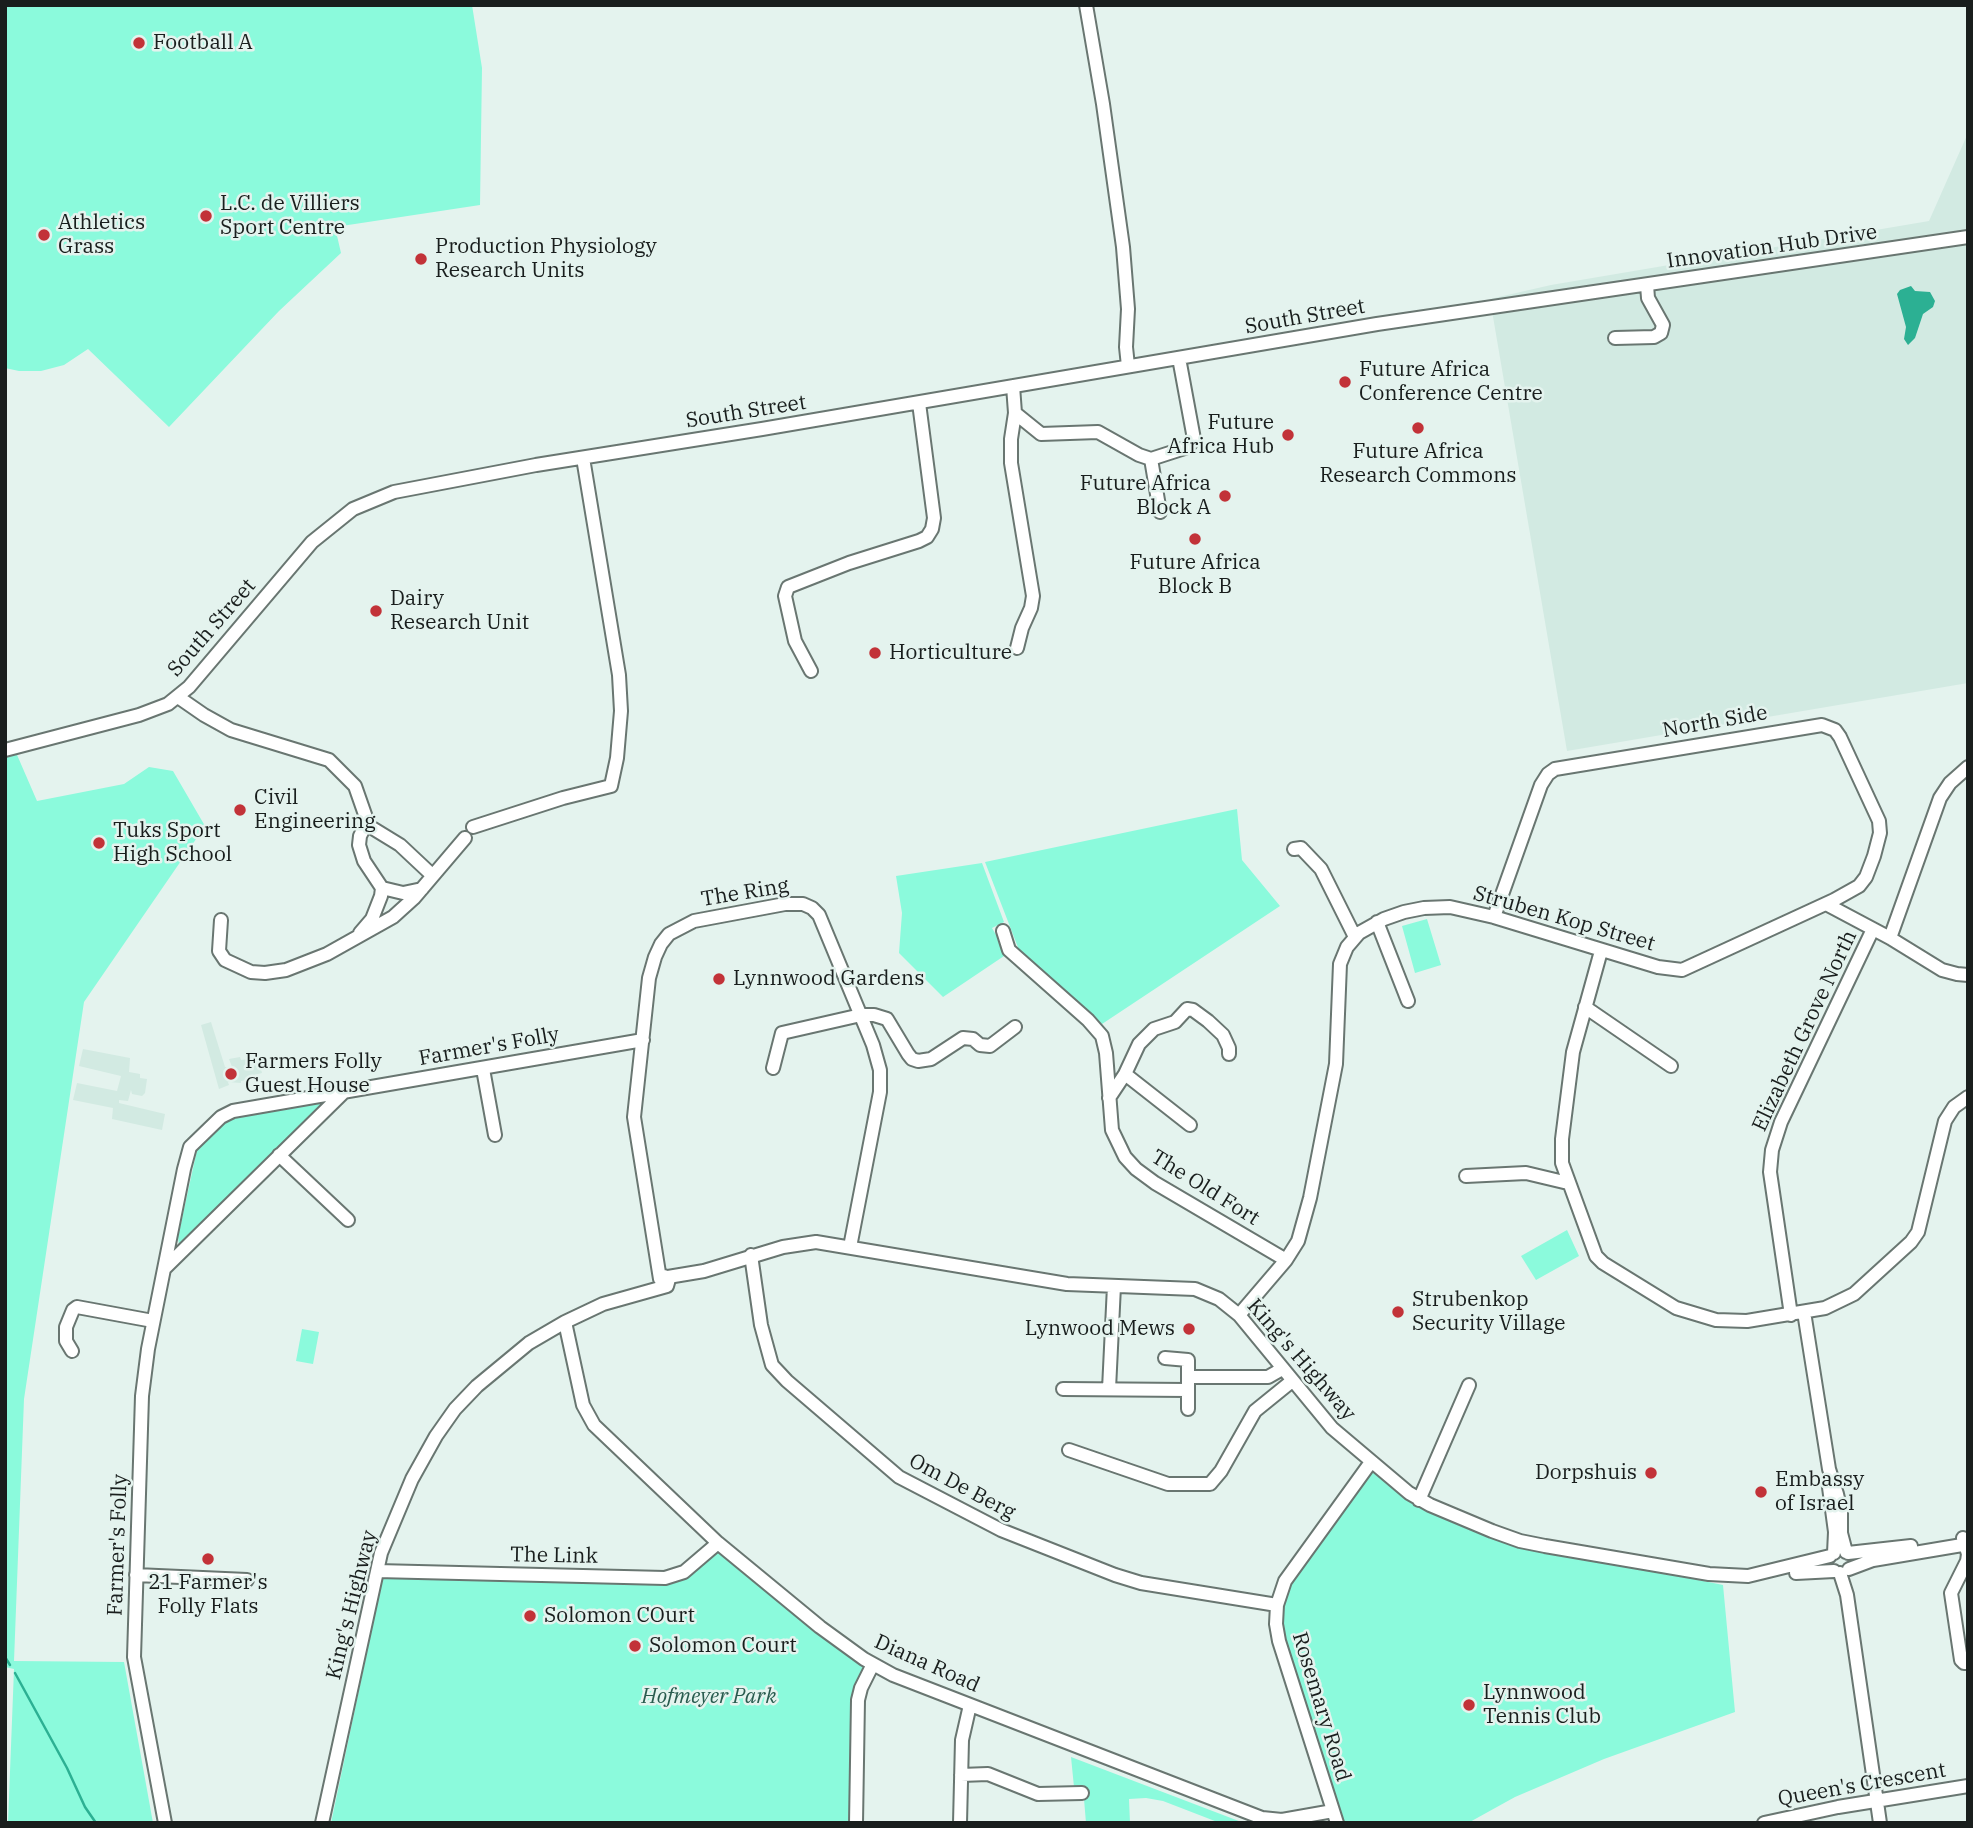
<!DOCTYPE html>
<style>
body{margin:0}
#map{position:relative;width:1973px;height:1828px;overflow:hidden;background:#e4f3ee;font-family:"IBM Plex Serif",serif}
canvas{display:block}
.frame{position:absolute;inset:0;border:7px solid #191e1d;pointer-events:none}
</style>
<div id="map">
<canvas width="1973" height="1828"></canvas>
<div class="frame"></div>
</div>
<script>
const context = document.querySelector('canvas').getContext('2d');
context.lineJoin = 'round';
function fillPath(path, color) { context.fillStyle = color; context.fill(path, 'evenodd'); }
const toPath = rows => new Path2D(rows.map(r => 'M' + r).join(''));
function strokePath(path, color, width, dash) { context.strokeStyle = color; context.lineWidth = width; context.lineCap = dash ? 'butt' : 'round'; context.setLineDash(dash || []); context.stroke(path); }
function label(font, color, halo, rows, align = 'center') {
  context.font = font + ' "IBM Plex Serif",serif'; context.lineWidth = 5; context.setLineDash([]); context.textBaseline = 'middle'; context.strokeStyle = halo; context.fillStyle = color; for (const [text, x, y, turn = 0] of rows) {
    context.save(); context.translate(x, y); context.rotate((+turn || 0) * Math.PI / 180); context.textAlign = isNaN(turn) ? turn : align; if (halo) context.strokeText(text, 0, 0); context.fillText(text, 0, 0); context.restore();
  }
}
fillPath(toPath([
 [1968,133,1968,683,1567,751,1490,299,1551,285,1929,221],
 [211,1022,225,1067,232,1067,229,1059,240,1057,241,1060,258,1058,262,1073,254,1075,254,1079,241,1081,241,1083,228,1082,229,1085,219,1089,201,1025],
 [83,1049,130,1058,129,1072,140,1074,140,1078,147,1079,145,1093,142,1096,132,1094,131,1090,128,1101,119,1100,119,1103,165,1114,162,1130,112,1119,113,1108,73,1100,77,1083,117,1091,121,1076,79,1066]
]), '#d2eae2');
fillPath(toPath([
 [5,5,472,5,482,68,480,205,335,227,341,253,279,311,169,427,88,349,64,365,41,371,19,371,5,368],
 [11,741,37,801,124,784,149,767,173,771,205,826,84,1002,24,1399,14,1661,124,1662,153,1823,8,1823,14,1669,5,1667,5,743],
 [1237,809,1242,860,1280,906,1102,1024,1019,950,985,862],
 [982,863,1004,922,992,928,1007,954,943,997,899,953,902,913,896,876],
 [1427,919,1441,965,1415,973,1402,926],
 [321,1101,320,1107,179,1245,178,1237,197,1150,211,1133,227,1119,235,1115],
 [1567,1230,1579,1256,1536,1280,1521,1256],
 [302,1329,319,1332,313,1364,296,1361],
 [1373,1470,1411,1502,1512,1545,1626,1565,1723,1585,1735,1712,1604,1759,1515,1797,1468,1823,1342,1823,1282,1630,1286,1592],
 [718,1543,873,1664,854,1696,852,1823,331,1823,383,1576,678,1575],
 [1071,1757,1244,1823,1220,1823,1163,1801,1146,1798,1129,1799,1130,1823,1086,1823,1083,1787,1074,1787]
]), '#8bfadc');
fillPath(toPath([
 [1911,286,1915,291,1930,292,1935,301,1933,307,1923,314,1915,338,1908,345,1904,339,1906,327,1897,294,1900,290]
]), '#2cb093');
strokePath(toPath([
 [5,1657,10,1665],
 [15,1673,67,1768,85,1807,96,1823]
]), '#2cb093', 2.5);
const minor = toPath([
 [1086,5,1103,104,1123,247,1128,309,1126,347,1128,366],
 [1615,338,1654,337,1661,333,1663,325,1648,298,1647,285],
 [1013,386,1015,413,1011,439,1011,463,1033,596,1031,608,1022,628,1017,648],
 [1015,413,1041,434,1098,432,1139,455,1151,459],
 [1160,512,1151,459,1188,447,1194,439,1179,358],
 [811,671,795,641,785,596,788,587,849,563,919,541,927,537,932,529,934,518,919,403],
 [178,697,204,715,231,730,329,760,355,786,369,826,400,845,432,875],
 [5,750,139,715,168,704,189,687,312,542,353,509,394,492,536,465,762,429,1377,324,1968,237],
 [473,827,563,798,611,786,617,758,621,711,619,675,583,458],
 [1294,849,1301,848,1321,869,1355,937],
 [382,888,403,893,422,889],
 [1826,904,1890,938,1942,970,1957,974,1968,975],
 [221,920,219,951,225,960,251,972,265,973,286,970,327,954,393,917,414,898,465,838],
 [1377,922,1408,1001],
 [1003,931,1009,950,1088,1020,1102,1036,1106,1053,1112,1130,1125,1157,1136,1169,1155,1183,1286,1260],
 [360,933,372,919,381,896,382,888,364,861,359,845,360,836,367,822],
 [1890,938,1940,798,1950,783,1968,767],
 [1601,951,1573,1052,1562,1139,1562,1163,1596,1256,1603,1263,1676,1308,1716,1320,1747,1321,1825,1308,1854,1294,1911,1242,1918,1232,1945,1121,1954,1107,1968,1097],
 [1585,1007,1671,1066],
 [773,1068,782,1033,861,1015,874,1015,887,1019,908,1054,912,1059,918,1061,931,1059,963,1038,973,1039,980,1045,990,1046,1015,1027],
 [483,1069,495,1135],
 [1125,1074,1190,1125],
 [1109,1098,1125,1074,1139,1044,1154,1029,1175,1022,1187,1009,1193,1010,1208,1021,1223,1035,1229,1048,1229,1054],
 [279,1155,348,1220],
 [1466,1176,1526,1173,1568,1183],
 [751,1255,761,1325,772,1365,787,1381,899,1477,1001,1530,1115,1575,1141,1583,1277,1605],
 [164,1269,343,1093],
 [668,1277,704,1271,783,1247,816,1242,1067,1284,1195,1289,1219,1299,1239,1315,1332,1428,1409,1493,1430,1505,1492,1531,1520,1541,1545,1546,1709,1574,1748,1576,1830,1556],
 [660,1279,634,1117,649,978,655,957,661,944,669,934,694,921,785,904,803,904,812,908,819,915,873,1045,880,1070,880,1092,850,1247],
 [1804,1312,1829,1469,1837,1494,1841,1511,1841,1533,1846,1552],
 [1239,1315,1286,1260,1298,1241,1310,1198,1336,1064,1340,964,1347,947,1359,933,1384,919,1404,912,1424,908,1450,907,1494,917,1658,967,1682,970,1834,900,1859,886,1866,877,1874,856,1880,833,1879,821,1840,737,1835,730,1822,725,1555,769,1548,774,1541,785,1494,917],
 [1791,1315,1770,1172,1772,1150,1781,1122,1873,929],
 [565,1322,583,1405,594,1425,718,1543,820,1627,864,1659,893,1675,1262,1818,1282,1820,1333,1811],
 [72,1351,66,1341,66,1327,73,1310,77,1307,153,1321],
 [1165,1358,1188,1360,1188,1409],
 [1188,1377,1268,1377,1282,1369],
 [1063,1389,1188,1390],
 [1109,1389,1114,1286],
 [1069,1450,1168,1484,1210,1484,1221,1471,1255,1411,1292,1381],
 [1828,1480,1835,1532,1834,1553],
 [1419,1500,1469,1385],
 [1963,1538,1968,1554,1967,1561,1951,1593,1961,1660,1964,1663,1968,1663],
 [1848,1553,1911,1546],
 [1849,1569,1873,1560,1968,1544],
 [377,1571,665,1578,684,1572,718,1543],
 [1796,1573,1834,1571],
 [1840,1573,1847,1595,1880,1823],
 [136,1575,247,1580],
 [961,1775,988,1774,1038,1794,1082,1793],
 [165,1823,134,1657,142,1396,148,1349,184,1169,190,1147,221,1117,233,1111,643,1040],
 [322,1823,381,1553,412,1479,436,1436,455,1409,477,1386,529,1343,565,1322,603,1304,667,1286,669,1279,664,1276],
 [856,1823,858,1700,861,1688,873,1664],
 [960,1823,962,1740,970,1705],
 [1337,1823,1279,1641,1276,1624,1277,1605,1285,1581,1371,1462],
 [1764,1823,1838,1807,1968,1786]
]);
strokePath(minor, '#697671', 16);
strokePath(minor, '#fff', 12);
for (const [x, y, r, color] of [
 [139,43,7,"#c23238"],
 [206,216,7,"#c23238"],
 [44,235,7,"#c23238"],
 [421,259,7,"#c23238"],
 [1345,382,7,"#c23238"],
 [1418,428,7,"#c23238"],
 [1288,435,7,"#c23238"],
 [1225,496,7,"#c23238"],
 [1195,539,7,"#c23238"],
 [376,611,7,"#c23238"],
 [875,653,7,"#c23238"],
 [240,810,7,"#c23238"],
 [99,843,7,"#c23238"],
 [719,979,7,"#c23238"],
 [231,1074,7,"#c23238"],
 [1398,1312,7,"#c23238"],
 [1189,1329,7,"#c23238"],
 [1651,1473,7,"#c23238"],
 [1761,1492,7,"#c23238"],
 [208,1559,7,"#c23238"],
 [530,1616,7,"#c23238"],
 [635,1646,7,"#c23238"],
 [1469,1705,7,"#c23238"]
]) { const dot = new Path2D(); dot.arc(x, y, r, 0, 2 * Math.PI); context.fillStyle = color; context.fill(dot); strokePath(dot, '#e4f3ee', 2.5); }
label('21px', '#191e1d', '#e4f3ee', [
 ["Football A",153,43],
 ["L.C. de Villiers",220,204],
 ["Sport Centre",220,228],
 ["Athletics",58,223],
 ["Grass",58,247],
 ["Production Physiology",435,247],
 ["Research Units",435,271],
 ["Future Africa",1359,370],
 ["Conference Centre",1359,394],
 ["Future",1274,423,"right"],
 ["Africa Hub",1274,447,"right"],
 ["Future Africa",1418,452,"center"],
 ["Research Commons",1418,476,"center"],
 ["Future Africa",1211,484,"right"],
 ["Block A",1211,508,"right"],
 ["Future Africa",1195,563,"center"],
 ["Block B",1195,587,"center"],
 ["Dairy",390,599],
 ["Research Unit",390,623],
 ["Horticulture",889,653],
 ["Civil",254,798],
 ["Engineering",254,822],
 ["Tuks Sport",113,831],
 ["High School",113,855],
 ["Lynnwood Gardens",733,979],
 ["Farmers Folly",245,1062],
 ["Guest House",245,1086],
 ["Strubenkop",1412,1300],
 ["Security Village",1412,1324],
 ["Lynwood Mews",1175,1329,"right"],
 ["Dorpshuis",1637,1473,"right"],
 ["Embassy",1775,1480],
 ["of Israel",1775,1504],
 ["21 Farmer's",208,1583,"center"],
 ["Folly Flats",208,1607,"center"],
 ["Solomon COurt",544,1616],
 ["Solomon Court",649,1646],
 ["Lynnwood",1483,1693],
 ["Tennis Club",1483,1717]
], 'left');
label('21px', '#191e1d', '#e4f3ee', [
 ["Innovation Hub Drive",1772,247,-8],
 ["South Street",1305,317,-10],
 ["South Street",746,412,-9],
 ["South Street",212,628,-49],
 ["North Side",1715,722,-10],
 ["The Ring",745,893,-9],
 ["Struben Kop Street",1564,919,16],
 ["Elizabeth Grove North",1805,1031,-65],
 ["Farmer's Folly",489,1047,-10],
 ["The Old Fort",1205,1188,32],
 ["King's Highway",1301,1360,49],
 ["Om De Berg",962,1487,28],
 ["Farmer's Folly",118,1545,-88],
 ["The Link",554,1556,1],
 ["King's Highway",352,1605,-76],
 ["Diana Road",927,1664,24],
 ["Rosemary Road",1321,1707,73],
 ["Queen's Crescent",1862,1785,-10]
]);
label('italic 21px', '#285b4e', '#e4f3ee', [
 ["Hofmeyer Park",709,1697]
]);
</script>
